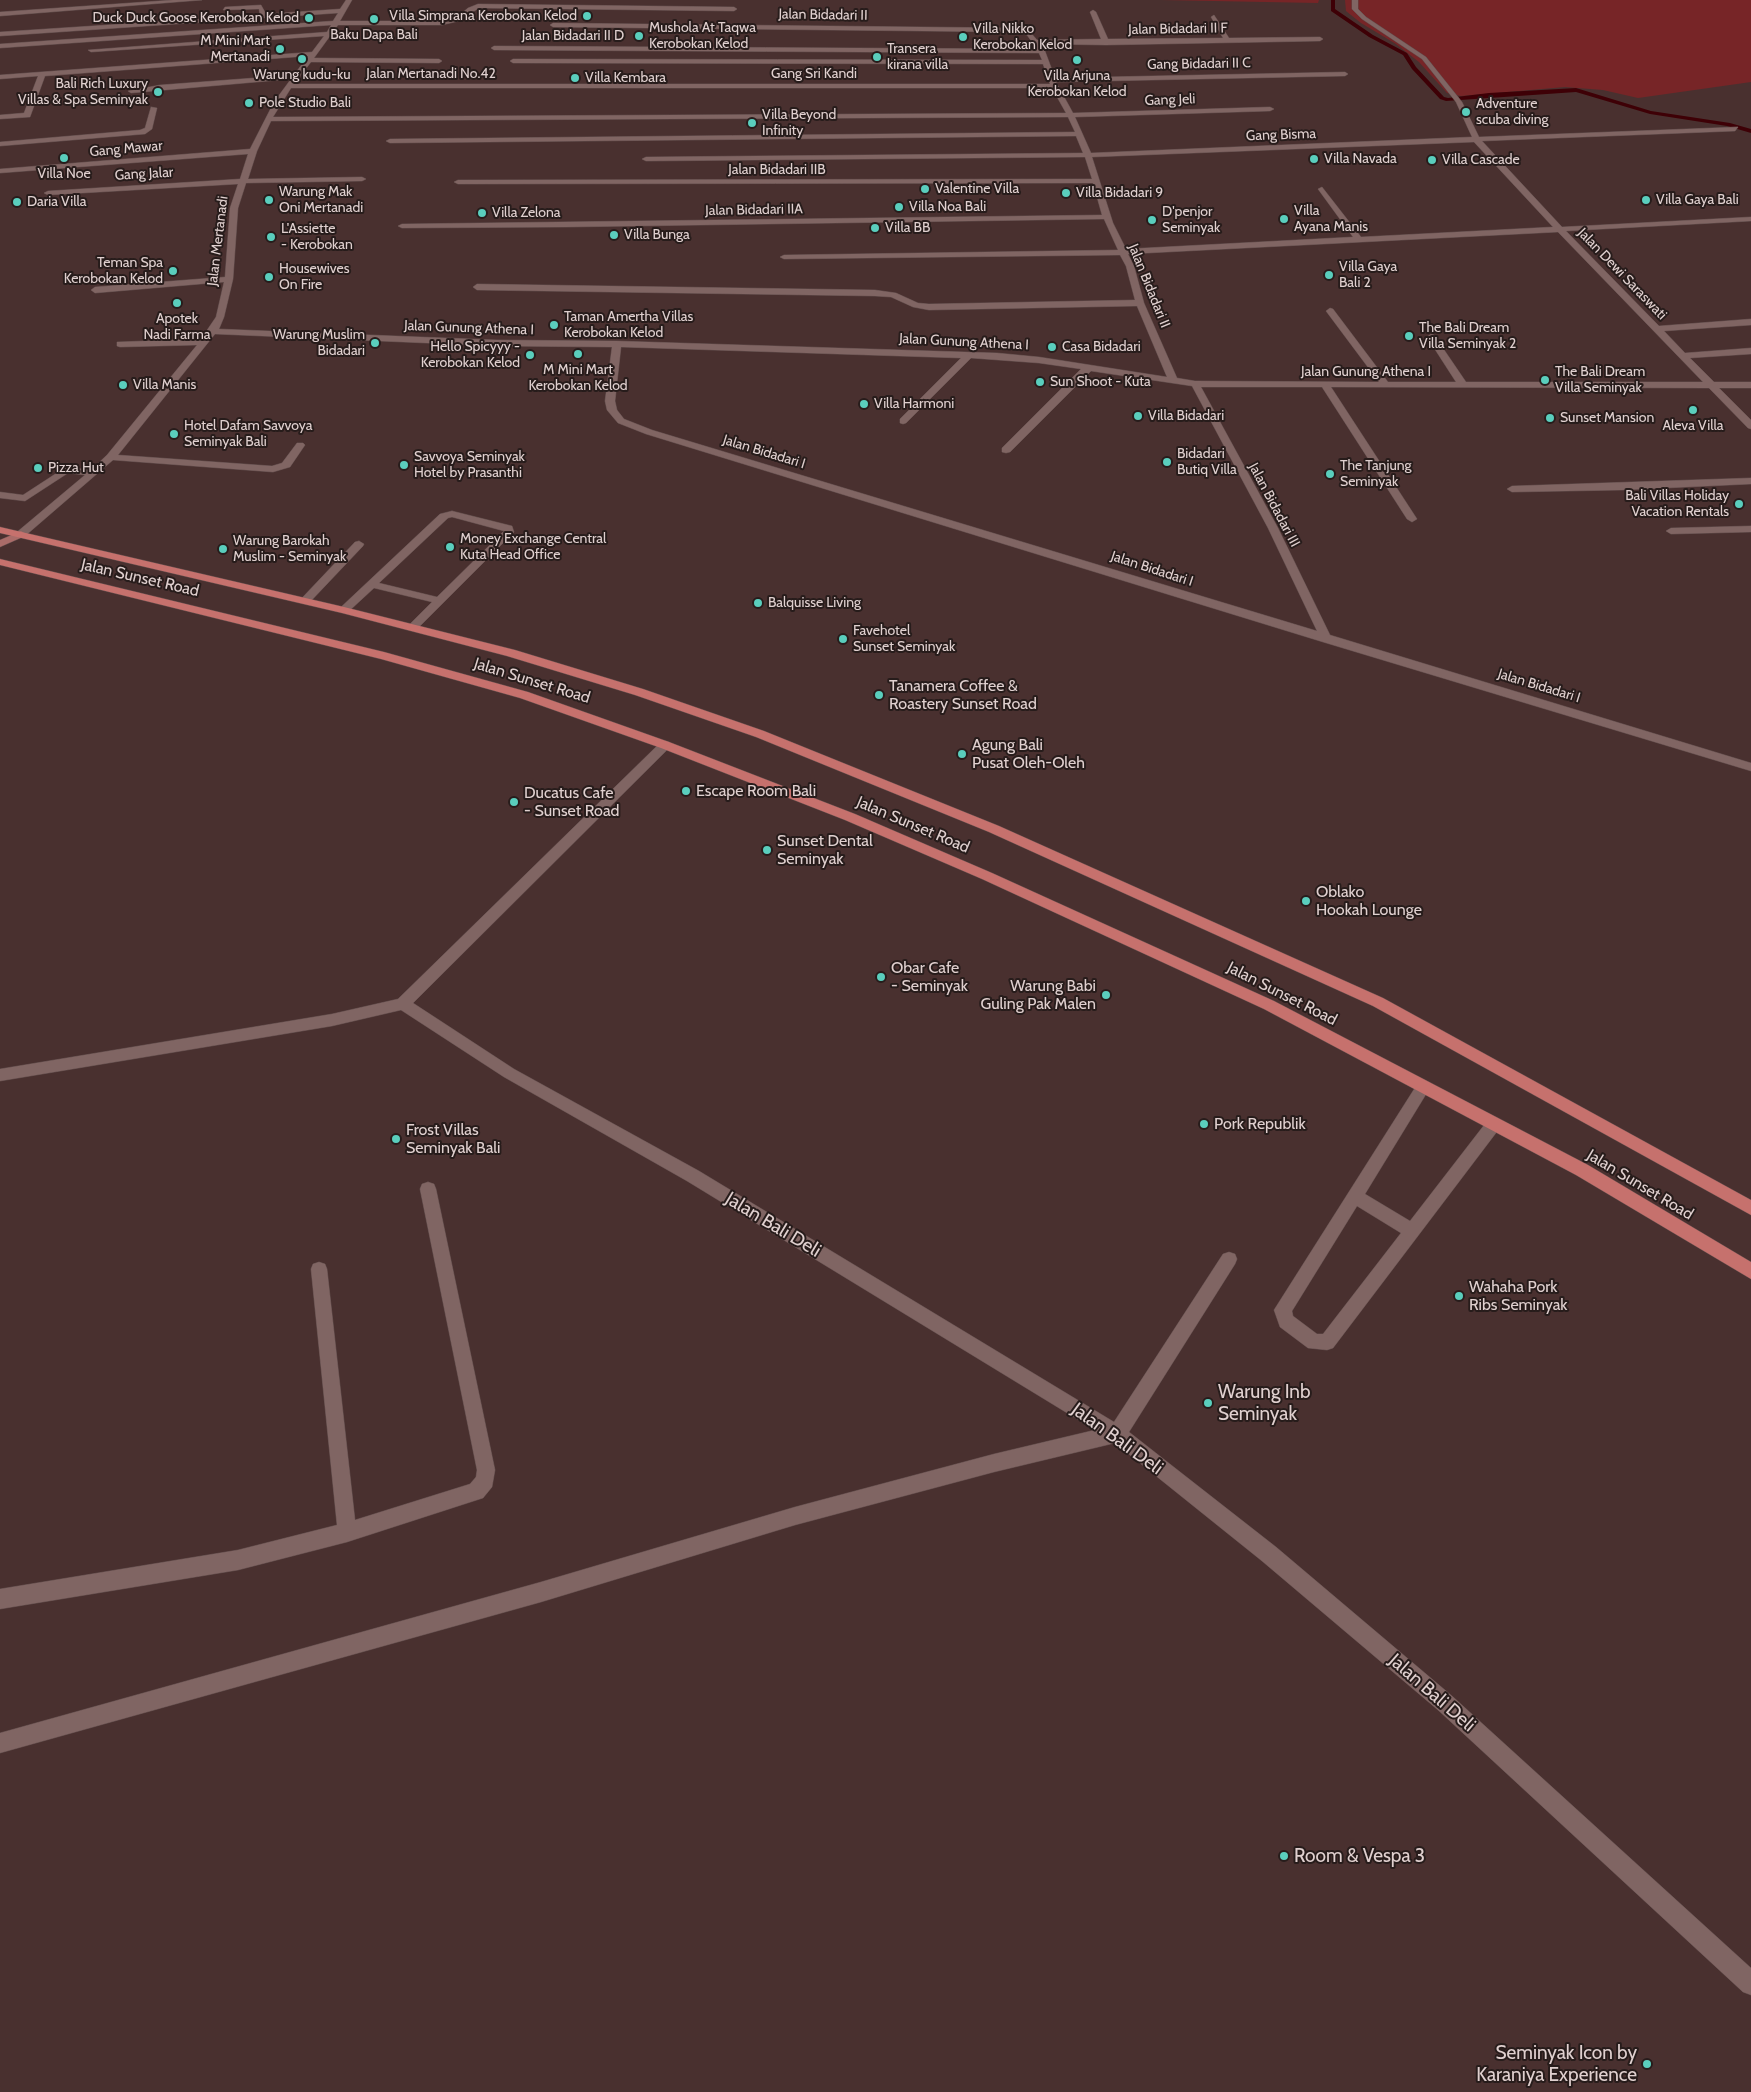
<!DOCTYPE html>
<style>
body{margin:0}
canvas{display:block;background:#49302f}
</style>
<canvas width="1751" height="2092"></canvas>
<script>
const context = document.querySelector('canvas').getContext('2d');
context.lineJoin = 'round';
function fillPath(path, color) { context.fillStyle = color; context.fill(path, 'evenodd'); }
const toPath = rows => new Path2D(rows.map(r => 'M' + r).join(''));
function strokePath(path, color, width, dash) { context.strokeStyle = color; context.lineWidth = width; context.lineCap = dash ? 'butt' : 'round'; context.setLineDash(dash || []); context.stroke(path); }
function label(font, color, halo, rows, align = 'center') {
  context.font = font + ' Cabin,sans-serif'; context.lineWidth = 4; context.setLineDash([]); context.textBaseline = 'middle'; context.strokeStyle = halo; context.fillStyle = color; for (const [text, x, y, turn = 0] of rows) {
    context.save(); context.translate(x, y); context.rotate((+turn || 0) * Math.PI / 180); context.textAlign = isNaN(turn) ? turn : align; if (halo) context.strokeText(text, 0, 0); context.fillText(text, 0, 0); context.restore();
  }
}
fillPath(toPath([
 [1161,0,1319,0,1318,3],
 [1345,0,1751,0,1751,82,1638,98,1603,90,1565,87,1461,96,1447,93,1419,62,1396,44,1361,23,1346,11]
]), '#772527');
fillPath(toPath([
 [1331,0,1335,0,1335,9,1373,35,1407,53,1416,67,1444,97,1448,98,1489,93,1576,88,1651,111,1730,123,1751,129,1751,133,1727,126,1650,114,1576,92,1446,101,1440,99,1412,69,1403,55,1369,37,1331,11,1331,0]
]), '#3e0006');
const minor = toPath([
 [173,0,202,0,0,16,0,12,173,0],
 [346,0,352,0,340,21,442,21,455,19,468,8,478,4,734,7,737,9,734,11,479,8,459,21,442,25,338,25,314,58,439,59,442,61,439,63,311,62,294,84,1050,84,1043,64,513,63,510,61,513,59,1042,60,1039,53,494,50,491,48,494,46,1037,49,1027,35,1014,32,553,27,550,25,553,23,1014,28,1031,33,1037,40,1101,39,1090,12,1093,10,1096,12,1108,39,1223,38,1211,17,1214,15,1229,38,1320,37,1323,39,1320,41,1106,45,1040,44,1045,51,1055,78,1345,72,1348,74,1345,76,1056,82,1073,113,1270,107,1274,109,1270,111,1075,117,1091,153,1472,137,1456,102,1422,59,1362,19,1352,9,1352,0,1358,0,1358,9,1366,17,1426,57,1462,102,1479,137,1738,127,1735,131,1482,141,1562,227,1751,217,1751,221,1566,231,1659,326,1751,319,1751,325,1664,331,1685,353,1751,348,1751,354,1690,358,1714,382,1751,382,1751,388,1719,388,1751,420,1751,429,1748,428,1709,388,1331,387,1417,519,1412,522,1407,519,1322,387,1201,387,1278,528,1330,635,1751,763,1751,771,1323,642,646,434,618,423,607,410,605,401,612,347,497,346,215,334,118,455,272,466,282,463,297,443,303,443,305,445,290,467,273,472,113,460,25,536,17,536,17,532,85,475,68,473,25,501,0,498,0,492,23,495,66,467,91,470,107,455,197,345,120,347,117,346,117,342,201,339,216,317,224,282,95,293,91,290,95,287,225,277,230,208,238,184,48,195,44,193,48,191,240,179,248,154,0,173,0,169,250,149,274,102,291,79,131,93,128,91,160,85,294,75,308,56,45,76,30,117,0,119,0,115,24,113,38,76,0,79,0,75,312,52,324,36,91,52,88,50,327,32,331,25,0,48,0,44,333,21,338,13,0,36,0,32,260,15,259,9,223,10,225,7,261,5,266,14,340,9,346,0],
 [291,88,1052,88,1066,113,273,117,291,88],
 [1068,117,1075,132,390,139,386,141,390,143,1076,136,1083,153,646,157,642,159,646,161,1085,157,1092,179,458,180,454,182,458,184,1093,183,1102,215,402,224,398,226,402,228,567,227,1104,219,1118,250,784,255,780,257,784,259,1120,255,1126,266,1135,300,929,304,918,303,896,293,875,290,477,284,473,287,477,290,875,296,891,297,913,307,929,310,1137,306,1167,377,1039,357,997,353,617,341,497,340,219,329,224,317,233,279,238,208,246,183,362,181,366,179,362,177,248,179,257,151,271,121,1068,117],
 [1474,142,1553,227,1361,237,1322,187,1318,189,1353,237,1126,249,1113,223,1092,157,1474,142],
 [1558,232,1703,382,1466,382,1434,335,1431,334,1427,337,1456,382,1388,382,1333,309,1330,308,1326,311,1379,382,1195,381,1177,378,1144,303,1134,266,1128,254,1558,232],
 [621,347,961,358,900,419,900,423,903,424,906,423,971,358,1039,363,1081,369,1002,448,1002,452,1006,453,1010,452,1091,371,1192,386,1268,528,1317,631,652,430,624,419,617,410,615,401,621,347],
 [151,107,157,108,152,129,145,134,0,146,0,142,140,130,145,128,151,107],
 [1751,478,1751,484,1622,490,1512,492,1507,489,1512,486,1751,478],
 [452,511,512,526,514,532,417,629,413,630,407,627,432,602,374,588,348,612,340,612,340,608,440,514,452,511],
 [452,517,504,531,437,597,379,583,448,518,452,517],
 [1751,526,1751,532,1671,534,1666,531,1671,528,1751,526],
 [359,541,364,544,363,546,309,603,301,603,301,599,355,542,359,541],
 [665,741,669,742,671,745,669,748,413,1003,514,1069,699,1171,1114,1422,1223,1254,1229,1252,1235,1254,1237,1259,1235,1264,1129,1432,1276,1547,1452,1696,1751,1968,1751,1995,1743,1992,1438,1710,1262,1561,1115,1443,994,1472,795,1525,541,1602,0,1753,0,1733,541,1582,795,1507,994,1454,1095,1430,687,1181,504,1077,401,1010,332,1026,0,1081,0,1069,332,1014,398,999,661,742,665,741],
 [1423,1081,1428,1083,1431,1087,1428,1091,1365,1194,1410,1221,1488,1120,1494,1119,1500,1120,1502,1125,1333,1348,1327,1350,1308,1348,1280,1327,1274,1310,1418,1083,1423,1081],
 [1357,1206,1401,1233,1323,1334,1317,1334,1293,1316,1292,1311,1357,1206],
 [428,1182,434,1184,436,1189,495,1470,492,1487,483,1498,347,1542,238,1570,0,1609,0,1589,238,1550,337,1525,311,1269,313,1264,319,1262,325,1264,327,1269,355,1520,470,1484,476,1477,477,1470,420,1189,422,1184,428,1182]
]);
const major = toPath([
 [21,531,26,534,25,536,0,547,0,540,21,531]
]);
const highway = toPath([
 [0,527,344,607,515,650,643,689,764,731,999,826,1383,998,1751,1200,1751,1215,1373,1006,989,832,756,737,635,695,507,656,342,613,0,533,0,527],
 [0,559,384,652,528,692,669,742,855,814,992,873,1274,1001,1588,1165,1751,1262,1751,1279,1576,1175,1264,1009,982,879,845,820,661,748,520,698,381,659,0,565,0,559]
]);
strokePath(minor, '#604c4b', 1);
strokePath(major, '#604c4b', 1);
strokePath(highway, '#604c4b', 1);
fillPath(minor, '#806563');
fillPath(major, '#aa6c69');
fillPath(highway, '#c6716d');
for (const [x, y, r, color] of [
 [587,16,5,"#5acebd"],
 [309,18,5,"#5acebd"],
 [374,19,5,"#5acebd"],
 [639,36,5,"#5acebd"],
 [963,37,5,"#5acebd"],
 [280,49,5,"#5acebd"],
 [877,57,5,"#5acebd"],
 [302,59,5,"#5acebd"],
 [1077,60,5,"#5acebd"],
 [575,78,5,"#5acebd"],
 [158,92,5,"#5acebd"],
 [249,103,5,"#5acebd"],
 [1466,112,5,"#5acebd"],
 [752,123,5,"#5acebd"],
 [64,158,5,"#5acebd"],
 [1314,159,5,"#5acebd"],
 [1432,160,5,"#5acebd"],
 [925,189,5,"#5acebd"],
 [1066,193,5,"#5acebd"],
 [269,200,5,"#5acebd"],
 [1646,200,5,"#5acebd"],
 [17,202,5,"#5acebd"],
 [899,207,5,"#5acebd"],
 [482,213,5,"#5acebd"],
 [1284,219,5,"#5acebd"],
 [1152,220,5,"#5acebd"],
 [875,228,5,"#5acebd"],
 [614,235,5,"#5acebd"],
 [271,237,5,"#5acebd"],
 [173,271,5,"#5acebd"],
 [1329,275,5,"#5acebd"],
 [269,277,5,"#5acebd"],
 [177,303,5,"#5acebd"],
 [554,325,5,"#5acebd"],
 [1409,336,5,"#5acebd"],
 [375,343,5,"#5acebd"],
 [1052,347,5,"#5acebd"],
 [578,354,5,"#5acebd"],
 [530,355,5,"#5acebd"],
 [1545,380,5,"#5acebd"],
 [1040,382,5,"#5acebd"],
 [123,385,5,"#5acebd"],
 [864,404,5,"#5acebd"],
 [1693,410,5,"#5acebd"],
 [1138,416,5,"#5acebd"],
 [1550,418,5,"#5acebd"],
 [174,434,5,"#5acebd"],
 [1167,462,5,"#5acebd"],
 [404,465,5,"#5acebd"],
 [38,468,5,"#5acebd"],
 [1330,474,5,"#5acebd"],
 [1739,504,5,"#5acebd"],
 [450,547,5,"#5acebd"],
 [223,549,5,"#5acebd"],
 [758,603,5,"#5acebd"],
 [843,639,5,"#5acebd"],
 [879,695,5,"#5acebd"],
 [962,754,5,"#5acebd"],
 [686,791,5,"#5acebd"],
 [514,802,5,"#5acebd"],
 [767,850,5,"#5acebd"],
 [1306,901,5,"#5acebd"],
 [881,977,5,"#5acebd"],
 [1106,995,5,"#5acebd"],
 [1204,1124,5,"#5acebd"],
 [396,1139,5,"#5acebd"],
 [1459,1296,5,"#5acebd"],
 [1208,1403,5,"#5acebd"],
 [1284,1856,5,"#5acebd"],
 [1647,2064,5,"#5acebd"]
]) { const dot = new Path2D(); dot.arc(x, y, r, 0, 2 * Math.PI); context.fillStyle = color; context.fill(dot); strokePath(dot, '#271c1b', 2); }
label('14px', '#e0d0cf', '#271c1b', [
 ["Jalan Bidadari II",823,15,1],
 ["Jalan Bidadari II F",1178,29,-1],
 ["Jalan Bidadari II D",573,36],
 ["Gang Bidadari II C",1199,64,-1],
 ["Jalan Mertanadi No.42",431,74],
 ["Gang Sri Kandi",814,74],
 ["Gang Jeli",1170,100,-2],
 ["Gang Bisma",1281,135,-2],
 ["Gang Mawar",126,149,-5],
 ["Jalan Bidadari IIB",777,170],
 ["Gang Jalar",144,174,-3],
 ["Jalan Bidadari IIA",754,210,-1],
 ["Jalan Mertanadi",218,241,-83],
 ["Jalan Dewi Saraswati",1622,274,46],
 ["Jalan Bidadari II",1149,286,68],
 ["Jalan Gunung Athena I",469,328,2],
 ["Jalan Gunung Athena I",964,342,3],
 ["Jalan Gunung Athena I",1366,372],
 ["Jalan Bidadari I",764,452,17],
 ["Jalan Bidadari III",1274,505,62],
 ["Jalan Bidadari I",1152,569,18],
 ["Jalan Bidadari I",1539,686,17]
]);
label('14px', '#e0d0cf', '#271c1b', [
 ["Villa Simprana Kerobokan Kelod",577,16,"right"],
 ["Duck Duck Goose Kerobokan Kelod",299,18,"right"],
 ["Mushola At Taqwa",649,28],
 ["Kerobokan Kelod",649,44],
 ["Villa Nikko",973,29],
 ["Kerobokan Kelod",973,45],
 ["Baku Dapa Bali",374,35,"center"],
 ["M Mini Mart",270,41,"right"],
 ["Mertanadi",270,57,"right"],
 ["Transera",887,49],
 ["kirana villa",887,65],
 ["Warung kudu-ku",302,75,"center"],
 ["Villa Arjuna",1077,76,"center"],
 ["Kerobokan Kelod",1077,92,"center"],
 ["Villa Kembara",585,78],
 ["Bali Rich Luxury",148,84,"right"],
 ["Villas & Spa Seminyak",148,100,"right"],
 ["Pole Studio Bali",259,103],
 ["Adventure",1476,104],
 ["scuba diving",1476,120],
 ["Villa Beyond",762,115],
 ["Infinity",762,131],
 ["Villa Navada",1324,159],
 ["Villa Cascade",1442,160],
 ["Villa Noe",64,174,"center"],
 ["Valentine Villa",935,189],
 ["Warung Mak",279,192],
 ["Oni Mertanadi",279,208],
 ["Villa Bidadari 9",1076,193],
 ["Villa Gaya Bali",1656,200],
 ["Daria Villa",27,202],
 ["Villa Noa Bali",909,207],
 ["Villa",1294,211],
 ["Ayana Manis",1294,227],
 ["D'penjor",1162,212],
 ["Seminyak",1162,228],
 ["Villa Zelona",492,213],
 ["Villa BB",885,228],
 ["L'Assiette",281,229],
 ["- Kerobokan",281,245],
 ["Villa Bunga",624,235],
 ["Teman Spa",163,263,"right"],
 ["Kerobokan Kelod",163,279,"right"],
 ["Villa Gaya",1339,267],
 ["Bali 2",1339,283],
 ["Housewives",279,269],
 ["On Fire",279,285],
 ["Taman Amertha Villas",564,317],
 ["Kerobokan Kelod",564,333],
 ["Apotek",177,319,"center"],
 ["Nadi Farma",177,335,"center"],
 ["The Bali Dream",1419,328],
 ["Villa Seminyak 2",1419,344],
 ["Warung Muslim",365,335,"right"],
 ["Bidadari",365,351,"right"],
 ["Hello Spicyyy -",520,347,"right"],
 ["Kerobokan Kelod",520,363,"right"],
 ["Casa Bidadari",1062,347],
 ["M Mini Mart",578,370,"center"],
 ["Kerobokan Kelod",578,386,"center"],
 ["The Bali Dream",1555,372],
 ["Villa Seminyak",1555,388],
 ["Sun Shoot - Kuta",1050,382],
 ["Villa Manis",133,385],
 ["Villa Harmoni",874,404],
 ["Villa Bidadari",1148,416],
 ["Sunset Mansion",1560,418],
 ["Hotel Dafam Savvoya",184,426],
 ["Seminyak Bali",184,442],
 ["Aleva Villa",1693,426,"center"],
 ["Bidadari",1177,454],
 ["Butiq Villa",1177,470],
 ["Savvoya Seminyak",414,457],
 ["Hotel by Prasanthi",414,473],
 ["The Tanjung",1340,466],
 ["Seminyak",1340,482],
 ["Pizza Hut",48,468],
 ["Bali Villas Holiday",1729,496,"right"],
 ["Vacation Rentals",1729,512,"right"],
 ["Money Exchange Central",460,539],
 ["Kuta Head Office",460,555],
 ["Warung Barokah",233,541],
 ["Muslim - Seminyak",233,557],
 ["Balquisse Living",768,603],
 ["Favehotel",853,631],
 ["Sunset Seminyak",853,647]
], 'left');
label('16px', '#e0d0cf', '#271c1b', [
 ["Jalan Sunset Road",140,578,13],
 ["Jalan Sunset Road",532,681,17],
 ["Jalan Sunset Road",913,825,23],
 ["Jalan Sunset Road",1282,994,27],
 ["Jalan Sunset Road",1640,1185,31]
]);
label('16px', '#e0d0cf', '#271c1b', [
 ["Tanamera Coffee &",889,686],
 ["Roastery Sunset Road",889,704],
 ["Agung Bali",972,745],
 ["Pusat Oleh-Oleh",972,763],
 ["Escape Room Bali",696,791],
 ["Ducatus Cafe",524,793],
 ["- Sunset Road",524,811],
 ["Sunset Dental",777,841],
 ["Seminyak",777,859],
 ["Oblako",1316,892],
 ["Hookah Lounge",1316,910],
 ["Obar Cafe",891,968],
 ["- Seminyak",891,986],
 ["Warung Babi",1096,986,"right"],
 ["Guling Pak Malen",1096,1004,"right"],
 ["Pork Republik",1214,1124],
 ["Frost Villas",406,1130],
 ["Seminyak Bali",406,1148],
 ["Wahaha Pork",1469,1287],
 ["Ribs Seminyak",1469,1305]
], 'left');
label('19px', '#e0d0cf', '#271c1b', [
 ["Jalan Bali Deli",773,1225,31],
 ["Jalan Bali Deli",1117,1439,36],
 ["Jalan Bali Deli",1432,1693,41]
]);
label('19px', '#e0d0cf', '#271c1b', [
 ["Warung Inb",1218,1392],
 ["Seminyak",1218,1414],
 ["Room & Vespa 3",1294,1856],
 ["Seminyak Icon by",1637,2053,"right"],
 ["Karaniya Experience",1637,2075,"right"]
], 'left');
</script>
